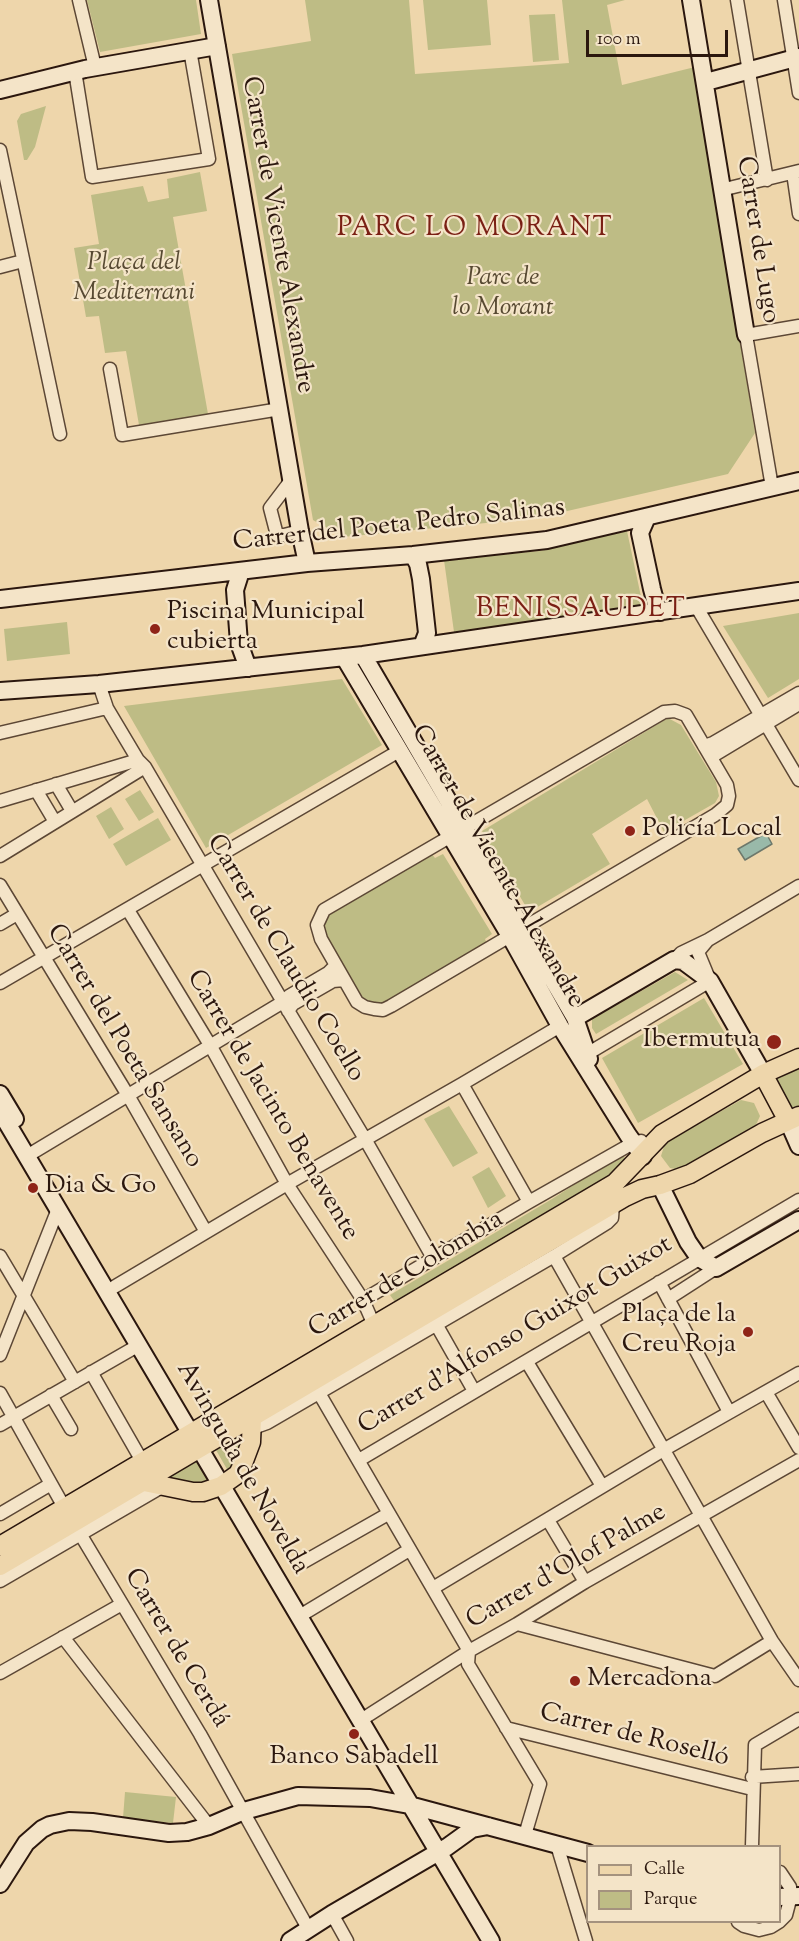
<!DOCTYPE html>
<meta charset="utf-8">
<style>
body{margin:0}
#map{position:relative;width:799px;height:1941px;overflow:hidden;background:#eed6ab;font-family:"Sorts Mill Goudy",serif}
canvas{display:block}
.legend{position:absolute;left:586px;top:1845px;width:195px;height:78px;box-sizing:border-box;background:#f4e4c8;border:2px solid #a4927e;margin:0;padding:8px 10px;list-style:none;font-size:18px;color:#2b170e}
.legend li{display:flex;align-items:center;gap:12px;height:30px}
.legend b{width:30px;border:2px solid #a4927e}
.scale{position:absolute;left:586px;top:30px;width:142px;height:27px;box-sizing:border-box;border:3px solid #2b170e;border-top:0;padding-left:8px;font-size:18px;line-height:21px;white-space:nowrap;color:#2b170e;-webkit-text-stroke:4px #f4e4c8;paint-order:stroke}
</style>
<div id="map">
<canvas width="799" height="1941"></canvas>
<ul class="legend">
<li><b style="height:8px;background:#eed6ab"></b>Calle</li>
<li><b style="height:16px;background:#bebc85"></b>Parque</li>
</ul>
<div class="scale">100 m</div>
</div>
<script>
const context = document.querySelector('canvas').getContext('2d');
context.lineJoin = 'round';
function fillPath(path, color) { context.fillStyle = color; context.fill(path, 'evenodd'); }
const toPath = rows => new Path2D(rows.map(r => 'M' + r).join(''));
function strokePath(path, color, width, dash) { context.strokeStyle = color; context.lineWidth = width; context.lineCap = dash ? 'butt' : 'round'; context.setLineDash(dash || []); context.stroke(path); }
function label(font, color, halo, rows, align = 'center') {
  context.font = font + ' "Sorts Mill Goudy",serif'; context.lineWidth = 4.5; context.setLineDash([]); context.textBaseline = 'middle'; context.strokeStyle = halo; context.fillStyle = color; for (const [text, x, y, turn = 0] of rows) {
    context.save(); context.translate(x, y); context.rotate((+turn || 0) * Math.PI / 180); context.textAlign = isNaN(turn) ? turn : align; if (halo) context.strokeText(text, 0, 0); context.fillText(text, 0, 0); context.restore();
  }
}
fillPath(toPath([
 [87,0,196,0,201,34,100,52],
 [305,0,409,0,415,74,569,63,562,0,625,0,607,5,622,85,695,67,755,433,728,474,537,518,343,537,313,520,232,54,311,41],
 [423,0,487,0,491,45,428,50],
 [555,14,559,60,533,62,529,15],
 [46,106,35,147,27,160,24,160,17,121,21,114],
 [200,172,207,211,173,217,208,414,139,425,126,351,105,353,99,316,86,317,74,248,99,244,91,195,143,186,148,202,169,198,167,179],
 [627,531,643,606,454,632,444,560,540,551],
 [799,613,799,679,768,698,723,626],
 [67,622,70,654,7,661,4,629],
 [342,679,382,745,206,848,124,706],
 [668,718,681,725,716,782,719,796,715,803,664,832,647,799,592,834,610,864,529,912,482,831],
 [140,790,154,812,139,821,125,799],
 [111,807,124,829,109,839,96,816],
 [158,818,171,840,126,866,113,844],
 [431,853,435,858,443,854,492,934,485,939,487,944,384,1005,364,1002,322,935,322,921,328,913],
 [675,972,688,980,596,1034,592,1028,592,1019],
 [704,998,743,1064,638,1123,602,1058],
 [799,1067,799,1110,794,1112,774,1077],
 [741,1100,754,1103,760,1116,755,1127,681,1170,670,1168,661,1156,665,1143],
 [449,1106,478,1153,453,1167,424,1119],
 [622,1154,626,1160,601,1182,395,1302,390,1295,552,1199],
 [489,1167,506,1196,488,1208,472,1177],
 [236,1436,244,1442,232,1471,228,1471,216,1450,216,1446],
 [196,1460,210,1481,199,1485,180,1484,167,1476],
 [125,1792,176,1797,173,1823,123,1818]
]), '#bebc85');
const water = toPath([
 [766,833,772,844,745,860,738,849,766,833]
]);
fillPath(water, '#99b9a9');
strokePath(water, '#6d786b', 1.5);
const street = toPath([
 [79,0,95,67],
 [737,0,767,180],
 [784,0,799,93],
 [75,71,92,177,209,159,190,50],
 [0,150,60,434],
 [793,173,799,214],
 [721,190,799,171],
 [0,267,23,261],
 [110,369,122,435,280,409],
 [292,479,270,508,277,535,284,535,300,531],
 [772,487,746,335,799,326],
 [696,606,799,780],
 [99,684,107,708,138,760,145,767,283,1002,365,1139,433,1258],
 [675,711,686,715,727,785,729,796,727,805,715,815,391,1006,383,1010,374,1009,365,1007,357,1002,321,939,317,925,324,910,664,712,675,711],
 [0,733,107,708],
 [704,746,713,743,799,693],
 [711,757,799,704],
 [56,784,72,811],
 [36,790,55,822],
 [0,801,138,760],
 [0,856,145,767],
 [0,885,129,1097,206,1232],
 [128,910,210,1045,287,1184,363,1300,374,1325],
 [0,924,17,914],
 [674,960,681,953,708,940,799,886],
 [0,983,399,751],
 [288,1011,293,1004,333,981,344,980],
 [587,1054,710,981,698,952,708,940],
 [462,1084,529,1202],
 [27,1156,283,1002,289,996,328,973,336,965],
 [0,1256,75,1382],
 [554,1256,772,1641,799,1680],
 [659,1282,729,1412],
 [114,1287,287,1184,462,1084,560,1026],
 [668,1299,716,1268],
 [363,1300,529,1202,633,1143,641,1141],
 [436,1324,474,1391],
 [0,1355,58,1209],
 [527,1362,602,1486],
 [91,1372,142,1461],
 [766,1392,799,1448],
 [0,1393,64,1507,200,1734,309,1930],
 [319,1393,469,1651,468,1664,540,1784,525,1835],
 [51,1395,71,1429],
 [0,1425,139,1345],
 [246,1428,253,1428,267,1423,554,1256,607,1223,612,1218,613,1204],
 [359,1460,799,1200],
 [0,1514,51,1484],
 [548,1520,585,1582],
 [300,1564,388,1514],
 [0,1581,165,1485],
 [433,1588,665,1449,799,1373],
 [298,1617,409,1550],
 [517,1624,715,1676,772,1641],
 [63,1637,209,1826],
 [0,1673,122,1604],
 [361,1720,469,1651,517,1624,585,1582,799,1460],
 [506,1728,752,1789],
 [752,1777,799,1774],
 [557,1845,586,1941],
 [752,1846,755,1745,799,1719],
 [332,1914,347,1941],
 [738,1922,744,1926,759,1930,771,1927,779,1922,786,1915,791,1896,790,1887,780,1872]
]);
const secondary = toPath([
 [209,0,300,531,307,563],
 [691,0,746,335],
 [706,82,799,57],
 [0,90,85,69,217,46],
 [647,517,640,533,652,589,656,604,660,612],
 [413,555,418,564,421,579,427,633,422,646],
 [241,571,235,590,239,643,248,668],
 [0,599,307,563,413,555,547,540,799,481],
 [363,655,575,1018,589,1059],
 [344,657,510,936,560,1026,628,1135,643,1156],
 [0,691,99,684,363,655,799,591],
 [575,1018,674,960,683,961,710,981,763,1074],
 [0,1094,15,1119],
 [0,1111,491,1941],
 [788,1121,799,1146],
 [660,1185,688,1242,699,1258,716,1268,799,1220],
 [0,1884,26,1843,42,1829,50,1825,69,1821,92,1822,169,1833,187,1832,209,1826,244,1811,298,1796,370,1798,409,1805,588,1853],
 [780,1897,799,1896],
 [290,1941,332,1914,447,1847,472,1829,488,1826]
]);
const primary = toPath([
 [763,1074,788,1121],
 [144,1482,193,1492,203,1492,221,1486,238,1474,242,1466,251,1442,252,1418],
 [0,1546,615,1183,662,1134,763,1074,799,1058],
 [0,1566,625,1197,642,1189,660,1185,690,1174,762,1133,799,1116]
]);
strokePath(street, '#5c4735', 15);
strokePath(secondary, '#2b170e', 20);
strokePath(primary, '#2b170e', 21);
strokePath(street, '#f4e4c8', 12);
strokePath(secondary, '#f4e4c8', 16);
strokePath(primary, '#eed6ab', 18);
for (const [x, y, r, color] of [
 [155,629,6,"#8f2418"],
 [630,831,6,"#8f2418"],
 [774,1042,8,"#8f2418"],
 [33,1188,6,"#8f2418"],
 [748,1332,6,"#8f2418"],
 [575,1681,6,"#8f2418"],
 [354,1734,6,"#8f2418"]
]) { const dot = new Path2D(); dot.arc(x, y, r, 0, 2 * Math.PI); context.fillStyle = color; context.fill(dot); strokePath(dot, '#f4e4c8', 2); }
label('26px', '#2b170e', '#f4e4c8', [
 ["Carrer de Vicente Alexandre",276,235,80],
 ["Carrer de Lugo",756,240,81],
 ["Carrer del Poeta Pedro Salinas",399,527,-6],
 ["Carrer de Vicente Alexandre",496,867,60],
 ["Carrer de Claudio Coello",284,959,59],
 ["Carrer del Poeta Sansano",123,1047,59],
 ["Carrer de Jacinto Benavente",271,1106,59],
 ["Carrer de Colòmbia",407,1276,-31],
 ["Carrer d'Alfonso Guixot Guixot",516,1337,-31],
 ["Avinguda de Novelda",241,1469,60],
 ["Carrer d'Olof Palme",567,1568,-30],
 ["Carrer de Cerdá",175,1649,59],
 ["Carrer de Roselló",634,1737,14]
]);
label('italic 26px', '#574932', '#f4e4c8', [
 ["Plaça del",134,265],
 ["Mediterrani",134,295],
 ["Parc de",503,280],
 ["lo Morant",503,310]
]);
label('26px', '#2b170e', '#f4e4c8', [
 ["Piscina Municipal",167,614],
 ["cubierta",167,644],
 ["Policía Local",642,831],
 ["Ibermutua",760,1042,"right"],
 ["Dia & Go",45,1188],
 ["Plaça de la",736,1317,"right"],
 ["Creu Roja",736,1347,"right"],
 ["Mercadona",587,1681],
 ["Banco Sabadell",354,1759,"center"]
], 'left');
context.letterSpacing = '1.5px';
label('27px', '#7a1f14', '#f4e4c8', [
 ["PARC LO MORANT",475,230],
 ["BENISSAUDET",581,611]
]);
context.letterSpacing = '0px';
</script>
